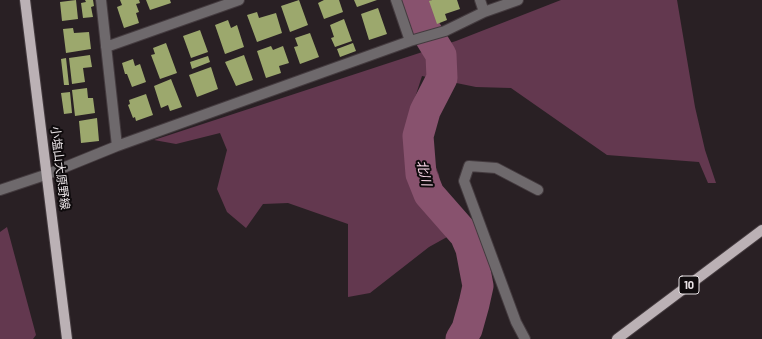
<!DOCTYPE html>
<meta charset="utf-8">
<style>
body{margin:0}
canvas{display:block;background:#292024}
</style>
<canvas width="762" height="339"></canvas>
<script>
const context = document.querySelector('canvas').getContext('2d');
context.lineJoin = 'round';
function fillPath(path, color) { context.fillStyle = color; context.fill(path, 'evenodd'); }
const toPath = rows => new Path2D(rows.map(r => 'M' + r).join(''));
function strokePath(path, color, width, dash) { context.strokeStyle = color; context.lineWidth = width; context.lineCap = dash ? 'butt' : 'round'; context.setLineDash(dash || []); context.stroke(path); }
function label(font, color, halo, rows, align = 'center') {
  context.font = font + ' Barlow,"Noto Sans JP",sans-serif'; context.lineWidth = 4; context.setLineDash([]); context.textBaseline = 'middle'; context.strokeStyle = halo; context.fillStyle = color; for (const [text, x, y, turn = 0] of rows) {
    context.save(); context.translate(x, y); context.rotate((+turn || 0) * Math.PI / 180); context.textAlign = isNaN(turn) ? turn : align; if (halo) context.strokeText(text, 0, 0); context.fillText(text, 0, 0); context.restore();
  }
}
fillPath(toPath([
 [561,0,677,0,695,107,705,150,716,183,708,183,699,162,607,155,511,88,476,87,422,76,412,107,439,175,447,237,429,247,370,293,348,297,348,224,288,203,263,204,246,228,227,212,217,189,227,150,220,133,176,144,154,140,456,41],
 [7,227,36,335,33,339,0,339,0,232]
]), '#63384f');
strokePath(toPath([
 [414,0,425,29,441,55,442,78,425,111,418,136,421,174,429,194,465,235,471,249,478,286,474,304,467,329,461,339]
]), '#88526e', 31);
fillPath(toPath([
 [76,0,78,19,62,21,60,2],
 [85,0,93,0,94,6,91,7,93,17,83,18,81,3,86,2],
 [120,0,139,0,140,3,136,4,139,12,136,13,139,23,124,28,117,7,122,5],
 [146,0,170,0,171,3,150,10],
 [299,0,308,25,290,32,281,6],
 [324,0,339,0,343,12,324,19,318,3],
 [354,0,377,0,357,7],
 [432,0,457,0,460,9,445,14,447,20,437,24,429,1],
 [378,8,387,34,369,40,361,14],
 [257,12,259,18,276,13,282,33,257,42,247,15],
 [344,19,352,41,335,47,331,38,334,37,330,25],
 [228,20,231,28,237,25,244,47,225,54,215,25],
 [73,28,74,33,89,32,91,49,66,53,63,29],
 [200,30,208,52,191,58,183,36],
 [310,33,319,57,300,64,294,47,298,46,295,38],
 [166,43,177,73,160,79,151,55,155,54,153,48],
 [353,43,356,51,340,57,337,49],
 [271,46,273,50,283,46,289,63,279,66,281,73,266,78,257,51],
 [90,55,92,67,83,68,85,82,72,84,69,58],
 [244,55,253,80,236,86,225,62],
 [208,56,210,62,192,69,190,62],
 [66,58,69,85,64,85,61,59],
 [133,59,135,66,140,64,146,82,132,87,127,74,125,74,122,63],
 [211,67,218,89,197,97,189,75],
 [171,79,182,107,170,111,168,105,161,108,154,86],
 [87,88,88,98,93,98,95,113,75,116,72,90],
 [70,92,72,113,64,114,61,93],
 [146,94,153,115,136,121,135,117,133,118,128,105,130,104,129,100],
 [97,118,99,141,81,143,79,121]
]), '#9ca86d');
const minor = toPath([
 [101,0,117,146],
 [396,0,410,41],
 [480,0,484,12],
 [106,47,239,0],
 [0,190,48,174,117,146,410,41,445,31,484,12,518,0],
 [525,339,516,322,464,181,469,166,496,168,538,190]
]);
const major = toPath([
 [25,0,67,339],
 [617,339,762,230]
]);
strokePath(minor, '#443b3f', 12);
strokePath(major, '#443b3f', 12);
strokePath(minor, '#6e696c', 10);
strokePath(major, '#bbb1b5', 10);
for (const [x, y, w] of [
 [689,285,20]
]) { const box = new Path2D(); box.roundRect(x - w / 2, y - 9, w, 18, 3); context.fillStyle = '#0f0b0d'; context.fill(box); strokePath(box, '#e9e3e6', 1); }
label('bold 11px', '#e9e3e6', null, [
 ["10",689,285]
]);
label('12px', '#e9e3e6', '#0f0b0d', [
 ["小塩山大原野線",60,168,83]
]);
label('italic 13px', '#fcd9ea', '#0f0b0d', [
 ["北川",424,173,77]
]);
</script>
